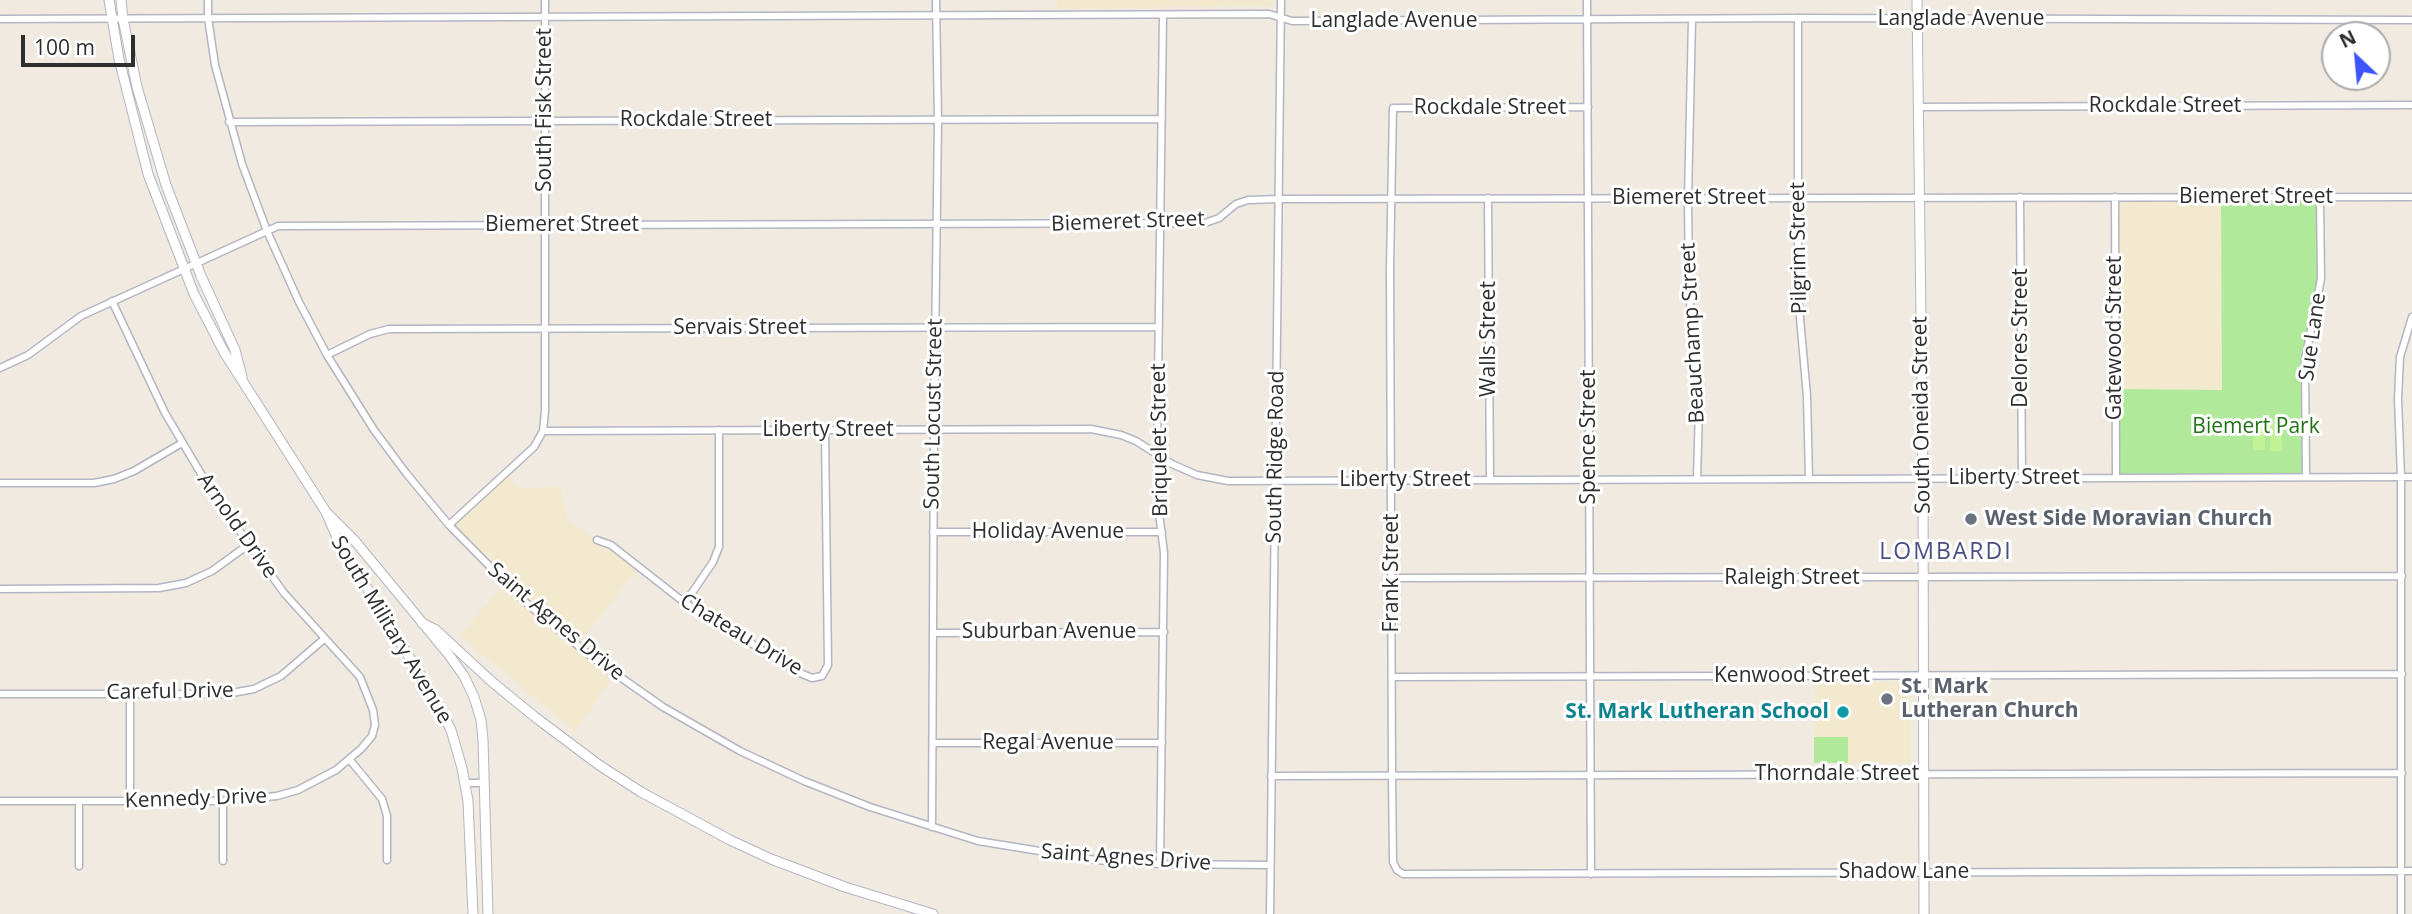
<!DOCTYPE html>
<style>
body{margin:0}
#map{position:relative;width:2412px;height:914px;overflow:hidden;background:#f0eae0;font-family:"Open Sans",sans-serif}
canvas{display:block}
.north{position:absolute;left:2321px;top:21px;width:70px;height:70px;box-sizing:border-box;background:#fff;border:2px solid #ababab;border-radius:50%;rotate:334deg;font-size:19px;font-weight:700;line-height:28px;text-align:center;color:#2e2e2e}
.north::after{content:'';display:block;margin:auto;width:24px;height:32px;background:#3e54ff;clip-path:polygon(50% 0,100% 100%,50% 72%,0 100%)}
.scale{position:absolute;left:21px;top:35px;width:114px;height:32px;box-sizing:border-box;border:4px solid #2e2e2e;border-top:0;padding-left:9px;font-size:21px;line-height:24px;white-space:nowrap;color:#2e2e2e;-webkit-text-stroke:5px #fff;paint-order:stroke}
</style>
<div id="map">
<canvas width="2412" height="914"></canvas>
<div class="north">N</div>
<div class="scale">100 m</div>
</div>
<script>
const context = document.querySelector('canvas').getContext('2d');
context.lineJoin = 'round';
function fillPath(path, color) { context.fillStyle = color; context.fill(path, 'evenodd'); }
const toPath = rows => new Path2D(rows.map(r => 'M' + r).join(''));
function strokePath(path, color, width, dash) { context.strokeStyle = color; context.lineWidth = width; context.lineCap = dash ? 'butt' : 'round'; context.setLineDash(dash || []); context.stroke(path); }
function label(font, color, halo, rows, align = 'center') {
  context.font = font + ' "Open Sans",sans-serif'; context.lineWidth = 6; context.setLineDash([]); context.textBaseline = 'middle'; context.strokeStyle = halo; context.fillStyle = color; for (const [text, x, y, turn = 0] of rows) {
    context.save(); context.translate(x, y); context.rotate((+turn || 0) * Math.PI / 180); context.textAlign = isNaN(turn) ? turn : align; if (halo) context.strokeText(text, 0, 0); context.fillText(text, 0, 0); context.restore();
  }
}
fillPath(toPath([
 [1057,0,1272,0,1272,6,1057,9],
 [2115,197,2221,197,2222,390,2116,389],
 [505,473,519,488,561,487,566,517,597,540,611,545,639,567,578,645,615,674,575,732,459,635,506,583,449,525],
 [1815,682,1910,682,1910,763,1813,763]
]), '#f2e9cf');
fillPath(toPath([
 [2221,197,2320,197,2321,279,2305,360,2306,477,2116,478,2116,389,2222,390],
 [1814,737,1848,737,1848,763,1814,763]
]), '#afe999');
fillPath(toPath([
 [2253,424,2265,424,2265,450,2253,450],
 [2270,424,2282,424,2282,451,2270,451]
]), '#c3f195');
const street = toPath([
 [208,0,208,18,215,65,242,164,267,231,299,302,327,355,374,430,406,473,449,525,524,601,593,658,663,707,740,751,804,781,870,807,978,841,1095,860,1160,864,1269,865],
 [1587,0,1591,874],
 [1798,18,1798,296,1807,396,1809,478],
 [0,19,1269,14,1292,21,1798,18,2412,20],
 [1692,20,1688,198,1689,290,1699,408,1697,478],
 [1588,107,1393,108,1390,268,1392,775,1393,862,1397,870,1403,874,2412,871],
 [1918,107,2412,105],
 [229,122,1162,119],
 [2020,197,2022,478],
 [2115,197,2116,478],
 [1488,198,1490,479],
 [327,355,370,334,389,329,1159,327],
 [0,368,28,355,81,316,278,226,1205,223,1219,218,1236,204,1248,200,1280,199,2412,197],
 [543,431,545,411,545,0],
 [2306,477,2305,360,2321,279,2320,197],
 [0,483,94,483,114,479,134,471,182,443],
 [449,525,534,447,543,431,1091,429,1121,435,1136,441,1172,464,1197,475,1228,481,2412,477],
 [933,532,1162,532],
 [597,540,611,545,685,603,800,673,812,678,822,676,828,665,825,430],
 [1392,578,2402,576],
 [0,589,159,588,186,583,212,571,248,545],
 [685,603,713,562,719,547,719,430],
 [934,633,1164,632],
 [1392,677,2402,674],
 [0,694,226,694,254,689,281,676,324,639],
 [130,694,130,801],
 [934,743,1162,743],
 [350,760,382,799,387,816,387,860],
 [1271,776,2402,773],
 [466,783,484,783],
 [0,801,223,801,277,796,298,790,336,770,361,749,372,736,375,725,373,710,360,677,284,593,213,494,165,413,112,301],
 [79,801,79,866],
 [223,801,223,861],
 [932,827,934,429,938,120,936,0],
 [1160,864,1164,553,1158,505,1157,454,1163,15],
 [1270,914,1281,0],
 [2401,914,2401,477,2398,399,2400,357,2412,317]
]);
const secondary = toPath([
 [109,0,119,59,148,174,194,294,224,352,326,512,339,542,435,699,451,730,462,768,468,801,473,914],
 [121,0,123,19,137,87,166,185,201,276,235,350,242,377],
 [1917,0,1923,479,1924,914],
 [326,512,355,541,449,655,464,676,474,697,481,720,483,740,488,914],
 [422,623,436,630,491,681,535,717,599,765,641,792,730,840,771,859,845,887,933,914]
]);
strokePath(street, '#b4b5c2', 9);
strokePath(secondary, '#b4b5c2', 11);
strokePath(street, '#fff', 6);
strokePath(secondary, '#fff', 9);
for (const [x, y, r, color] of [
 [1971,519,7,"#6b7280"],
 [1887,699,7,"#6b7280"],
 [1843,712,7,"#0f9aa8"]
]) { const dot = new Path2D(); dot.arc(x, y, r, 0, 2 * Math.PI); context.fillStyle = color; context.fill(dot); strokePath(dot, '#fff', 2.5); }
label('21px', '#2e2e2e', '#fff', [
 ["Langlade Avenue",1961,19],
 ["Langlade Avenue",1394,21],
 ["Rockdale Street",2165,106],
 ["Rockdale Street",1490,108],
 ["South Fisk Street",545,110,-90],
 ["Rockdale Street",696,120],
 ["Biemeret Street",2256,197],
 ["Biemeret Street",1689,198],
 ["Biemeret Street",1128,222,-2],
 ["Biemeret Street",562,225],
 ["Pilgrim Street",1799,248,-91],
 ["Servais Street",740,328],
 ["Beauchamp Street",1693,333,-93],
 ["Sue Lane",2313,337,-82],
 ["Delores Street",2021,338,-90],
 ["Gatewood Street",2115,338,-90],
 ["Walls Street",1489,339,-90],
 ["South Locust Street",934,414,-89],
 ["South Oneida Street",1922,415,-91],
 ["Liberty Street",828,430],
 ["Spence Street",1589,437,-90],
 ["Briquelet Street",1160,440,-91],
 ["South Ridge Road",1276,457,-89],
 ["Liberty Street",2014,478],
 ["Liberty Street",1405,480],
 ["Arnold Drive",237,526,55],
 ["Holiday Avenue",1048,532],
 ["Frank Street",1392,573,-90],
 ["Raleigh Street",1792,578],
 ["Saint Agnes Drive",556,622,40],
 ["South Military Avenue",391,630,59],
 ["Suburban Avenue",1049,632],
 ["Chateau Drive",741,635,31],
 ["Kenwood Street",1792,676],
 ["Careful Drive",170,692,-1],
 ["Regal Avenue",1048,743],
 ["Thorndale Street",1837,774],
 ["Kennedy Drive",196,799,-2],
 ["Saint Agnes Drive",1126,858,4],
 ["Shadow Lane",1904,872]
]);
label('21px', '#227316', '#fff', [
 ["Biemert Park",2256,427]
]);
label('bold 21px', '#5b616d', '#fff', [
 ["West Side Moravian Church",1985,519],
 ["St. Mark",1901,687],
 ["Lutheran Church",1901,711]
], 'left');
label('bold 21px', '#0d838f', '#fff', [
 ["St. Mark Lutheran School",1829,712]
], 'right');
context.letterSpacing = '2px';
label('23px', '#4a5083', '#fff', [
 ["LOMBARDI",1946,552]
]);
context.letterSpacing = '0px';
</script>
